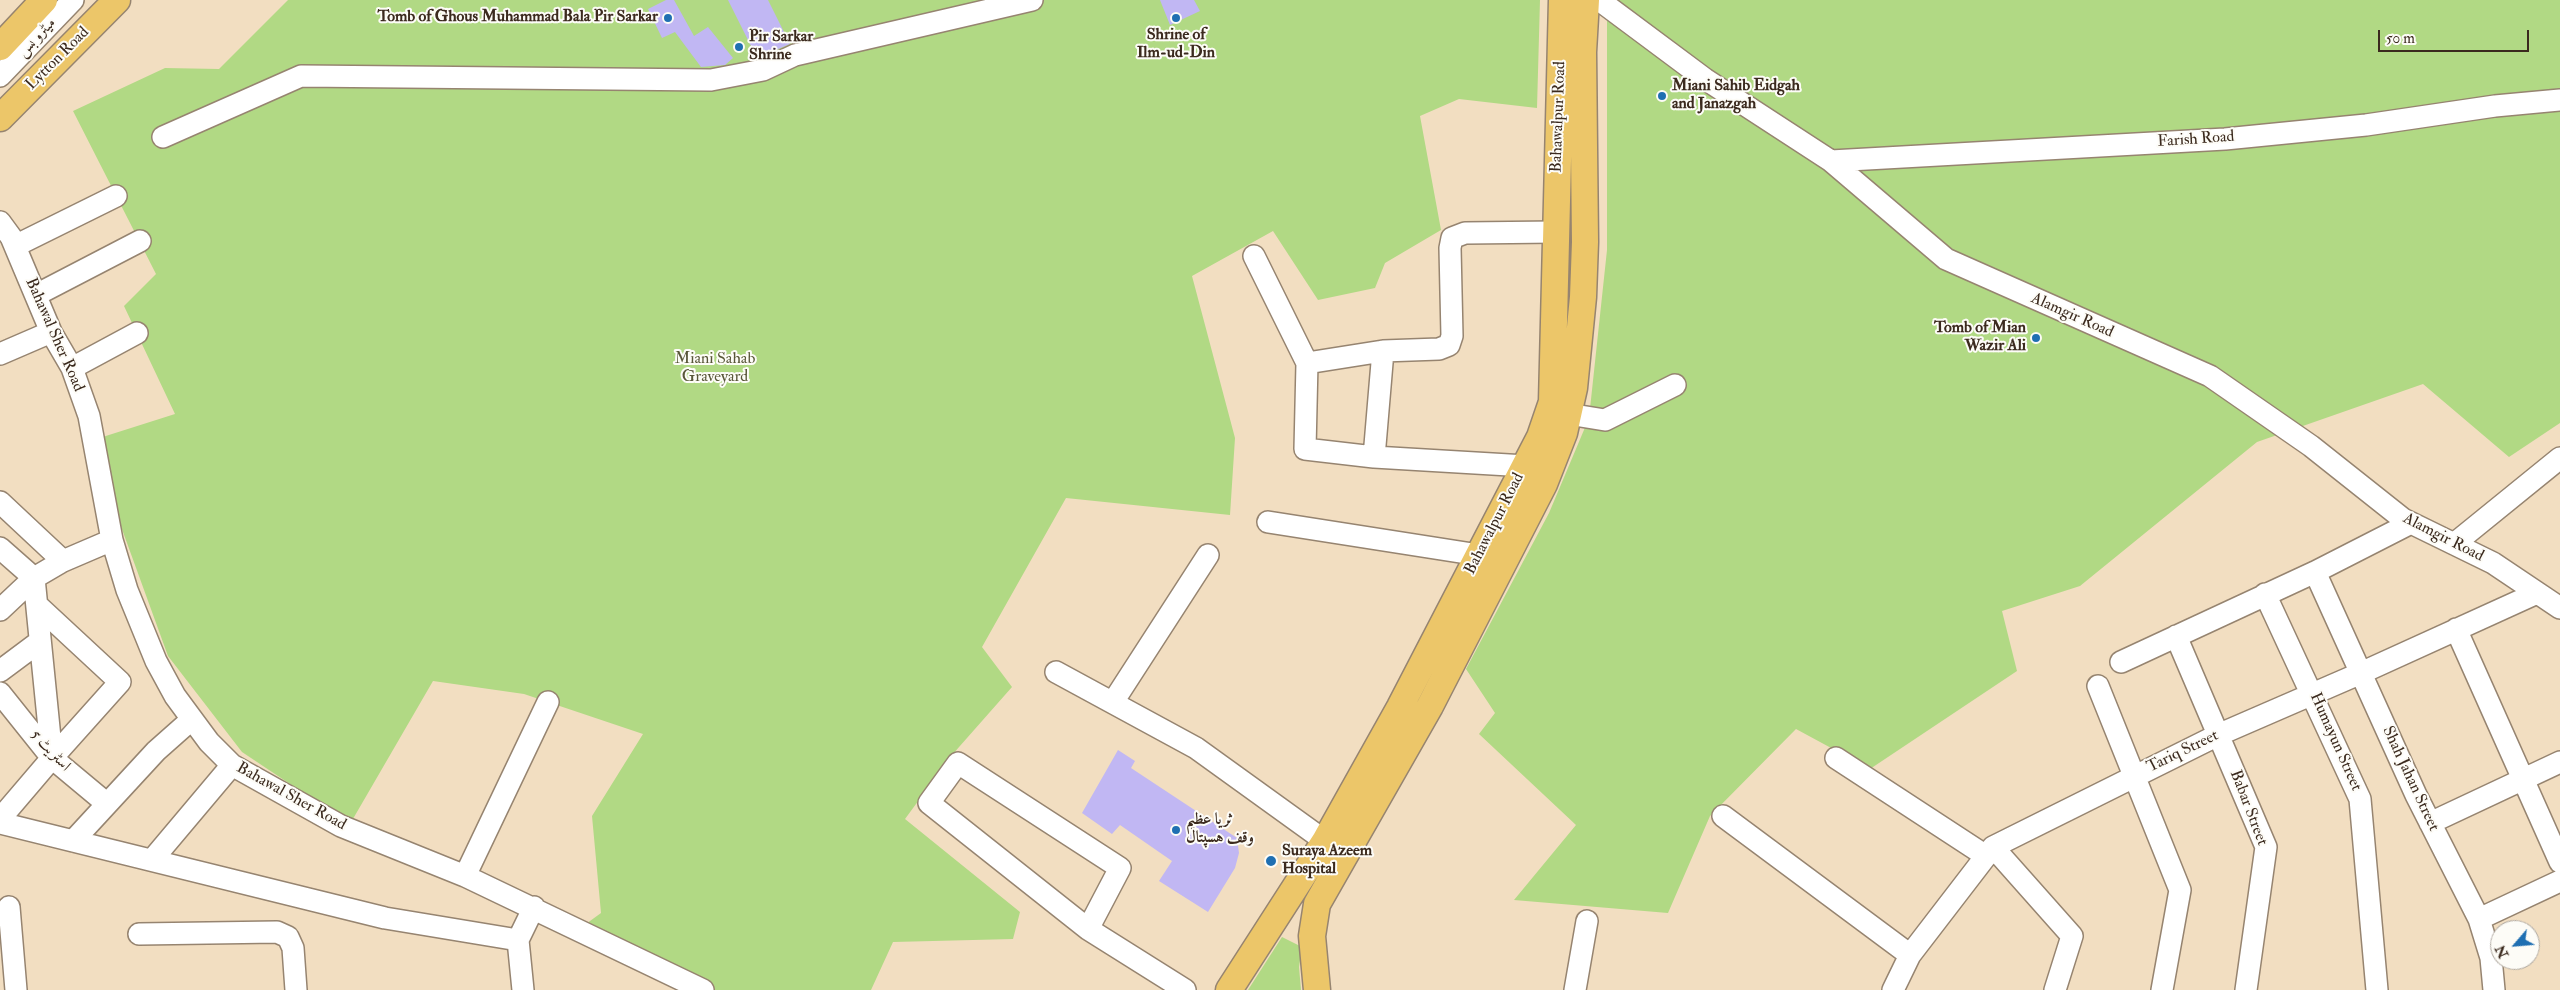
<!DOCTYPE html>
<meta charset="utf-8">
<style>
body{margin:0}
#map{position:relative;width:2560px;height:990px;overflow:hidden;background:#f2dec1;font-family:"IM FELL Double Pica",serif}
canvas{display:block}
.north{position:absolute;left:2490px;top:920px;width:50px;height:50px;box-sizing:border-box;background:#fdfcf7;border:1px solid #afa8a0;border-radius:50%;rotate:243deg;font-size:14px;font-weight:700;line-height:20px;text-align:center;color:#3b2a1e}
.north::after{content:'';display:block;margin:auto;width:18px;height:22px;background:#1f6fb2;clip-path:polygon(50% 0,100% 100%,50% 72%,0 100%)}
.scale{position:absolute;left:2378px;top:30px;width:151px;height:22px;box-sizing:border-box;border:2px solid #3b2a1e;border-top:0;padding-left:6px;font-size:15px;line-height:18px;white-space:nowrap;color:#3b2a1e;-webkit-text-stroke:4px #fdfcf7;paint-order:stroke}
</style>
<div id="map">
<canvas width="2560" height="990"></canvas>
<div class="north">N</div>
<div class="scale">50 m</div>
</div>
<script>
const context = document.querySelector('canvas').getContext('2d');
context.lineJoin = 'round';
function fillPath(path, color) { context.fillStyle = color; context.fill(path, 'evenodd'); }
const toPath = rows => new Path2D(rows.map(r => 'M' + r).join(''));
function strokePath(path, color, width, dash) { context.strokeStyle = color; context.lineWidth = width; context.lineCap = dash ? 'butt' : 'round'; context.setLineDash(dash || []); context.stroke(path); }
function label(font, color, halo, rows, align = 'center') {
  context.font = font + ' "IM FELL Double Pica",Amiri,serif'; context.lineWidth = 4; context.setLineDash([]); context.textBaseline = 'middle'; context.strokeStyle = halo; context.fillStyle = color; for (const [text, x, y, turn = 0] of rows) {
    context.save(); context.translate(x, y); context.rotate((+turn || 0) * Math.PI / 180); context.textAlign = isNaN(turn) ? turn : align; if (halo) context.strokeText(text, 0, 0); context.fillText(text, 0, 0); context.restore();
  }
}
fillPath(toPath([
 [288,0,1540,0,1537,108,1459,99,1420,116,1441,230,1385,263,1375,288,1318,300,1273,231,1192,276,1235,438,1230,515,1066,498,982,647,1012,687,952,755,905,819,1020,912,1013,939,893,942,871,990,703,990,579,929,601,913,592,816,643,734,524,694,433,681,350,824,242,752,168,656,90,441,175,414,124,306,156,274,73,111,165,68,219,69],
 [1607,0,2560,0,2560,423,2509,457,2423,384,2257,442,2080,586,2002,611,2017,671,1870,769,1796,729,1710,816,1668,913,1514,900,1576,825,1479,734,1495,713,1466,669,1549,513,1589,418,1607,250],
 [1282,937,1302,947,1299,967,1301,990,1248,990]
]), '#b1d984');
fillPath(toPath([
 [666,0,674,0,694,36,708,27,733,58,725,65,701,67,675,32,662,38,648,9],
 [728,0,768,0,790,44,757,58],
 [1160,0,1194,0,1200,11,1170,25],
 [1118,750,1135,761,1131,768,1237,838,1239,853,1235,868,1208,912,1159,881,1172,861,1120,825,1112,834,1082,813]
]), '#c1b7f3');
const minor = toPath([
 [1599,0,1705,79,1831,161,1946,259,2210,376,2311,446,2403,519,2493,563,2560,608],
 [0,76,73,0],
 [163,137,301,76,711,80,763,70,795,55,1032,0],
 [1831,161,2225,139,2366,125,2495,106,2560,100],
 [0,222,11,237,51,332,72,368,89,416,112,540,127,590,156,661,175,696,209,742,232,765,341,826,465,876,703,990],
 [15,246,116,196],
 [1254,256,1307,363,1305,449,1374,457,1526,466],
 [36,295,140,241],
 [0,354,51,332],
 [1307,363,1383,351,1439,349,1449,345,1452,336,1450,248,1452,238,1465,233,1556,232],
 [72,368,137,333],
 [1568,414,1605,420,1675,385],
 [1374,457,1383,351],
 [0,502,63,561],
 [1268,522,1479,555],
 [2454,544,2560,458],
 [0,548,34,578,52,758,0,819],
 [2315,572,2416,795,2479,919,2491,958,2494,990],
 [2265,594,2360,799,2377,990],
 [37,605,120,682,52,758],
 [0,610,34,578,63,561,112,540],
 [2456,629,2560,862],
 [2176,636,2266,847,2246,990],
 [2121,662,2315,572,2411,523],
 [0,671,39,642],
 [1056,672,1196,748,1325,841],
 [2098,686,2180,890,2162,990],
 [0,693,52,758,106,803],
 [1113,702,1208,555],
 [1836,758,1986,856],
 [1723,816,1910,955],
 [0,823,385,918,518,940,534,907],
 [2430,823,2560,762],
 [73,841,156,751,191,720],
 [1993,847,2072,936,2055,990],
 [152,860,232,765],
 [465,876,548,702],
 [9,907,16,990],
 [2479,919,2560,881],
 [1088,929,1120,868,958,763,929,803,1088,929,1185,990],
 [139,934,277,932,288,937,293,948,296,990],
 [518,940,523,990],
 [1575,990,1587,921],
 [1893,990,1910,955,1993,847,2218,735,2361,673,2537,593]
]);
const major = toPath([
 [0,47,44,0],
 [0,118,117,0],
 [1229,990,1325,841,1400,707,1540,437,1552,402,1562,0],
 [1317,990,1312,936,1317,904,1430,706,1544,484,1564,433,1574,388,1583,297,1585,242,1583,52,1586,0]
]);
strokePath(minor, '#968470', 24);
strokePath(major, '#968470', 29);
strokePath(minor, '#fff', 21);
strokePath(major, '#ecc669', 26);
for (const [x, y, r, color] of [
 [668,18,5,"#1f6fb2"],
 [1176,18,5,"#1f6fb2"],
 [739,47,5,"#1f6fb2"],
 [1662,96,5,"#1f6fb2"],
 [2036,338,5,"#1f6fb2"],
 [1176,830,5,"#1f6fb2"],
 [1271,861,6,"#1f6fb2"]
]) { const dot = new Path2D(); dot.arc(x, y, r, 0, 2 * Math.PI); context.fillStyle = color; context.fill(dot); strokePath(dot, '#fdfcf7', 2); }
label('bold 16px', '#3b2a1e', '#fdfcf7', [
 ["Tomb of Ghous Muhammad Bala Pir Sarkar",658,18,"right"],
 ["Shrine of",1176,36,"center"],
 ["Ilm-ud-Din",1176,54,"center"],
 ["Pir Sarkar",749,38],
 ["Shrine",749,56],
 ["Miani Sahib Eidgah",1672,87],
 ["and Janazgah",1672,105],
 ["Tomb of Mian",2026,329,"right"],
 ["Wazir Ali",2026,347,"right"],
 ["ثریا عظیم",1186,821],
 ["وقف ہسپتال",1186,839],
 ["Suraya Azeem",1282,852],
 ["Hospital",1282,870]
], 'left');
label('16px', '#3b2a1e', '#fdfcf7', [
 ["میٹرو بس",37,38,-46],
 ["Lytton Road",58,59,-45],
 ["Bahawalpur Road",1559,117,-88],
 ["Farish Road",2196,140,-4],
 ["Alamgir Road",2072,316,24],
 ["Bahawal Sher Road",54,335,66],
 ["Bahawalpur Road",1495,524,-63],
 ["Alamgir Road",2443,538,27],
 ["Humayun Street",2335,742,66],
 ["اسٹریٹ 5",50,751,47],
 ["Tariq Street",2183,752,-26],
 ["Shah Jahan Street",2410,779,65],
 ["Bahawal Sher Road",291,797,29],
 ["Babar Street",2248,808,69]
]);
label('16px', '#585638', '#fdfcf7', [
 ["Miani Sahab",715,360],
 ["Graveyard",715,378]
]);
</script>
